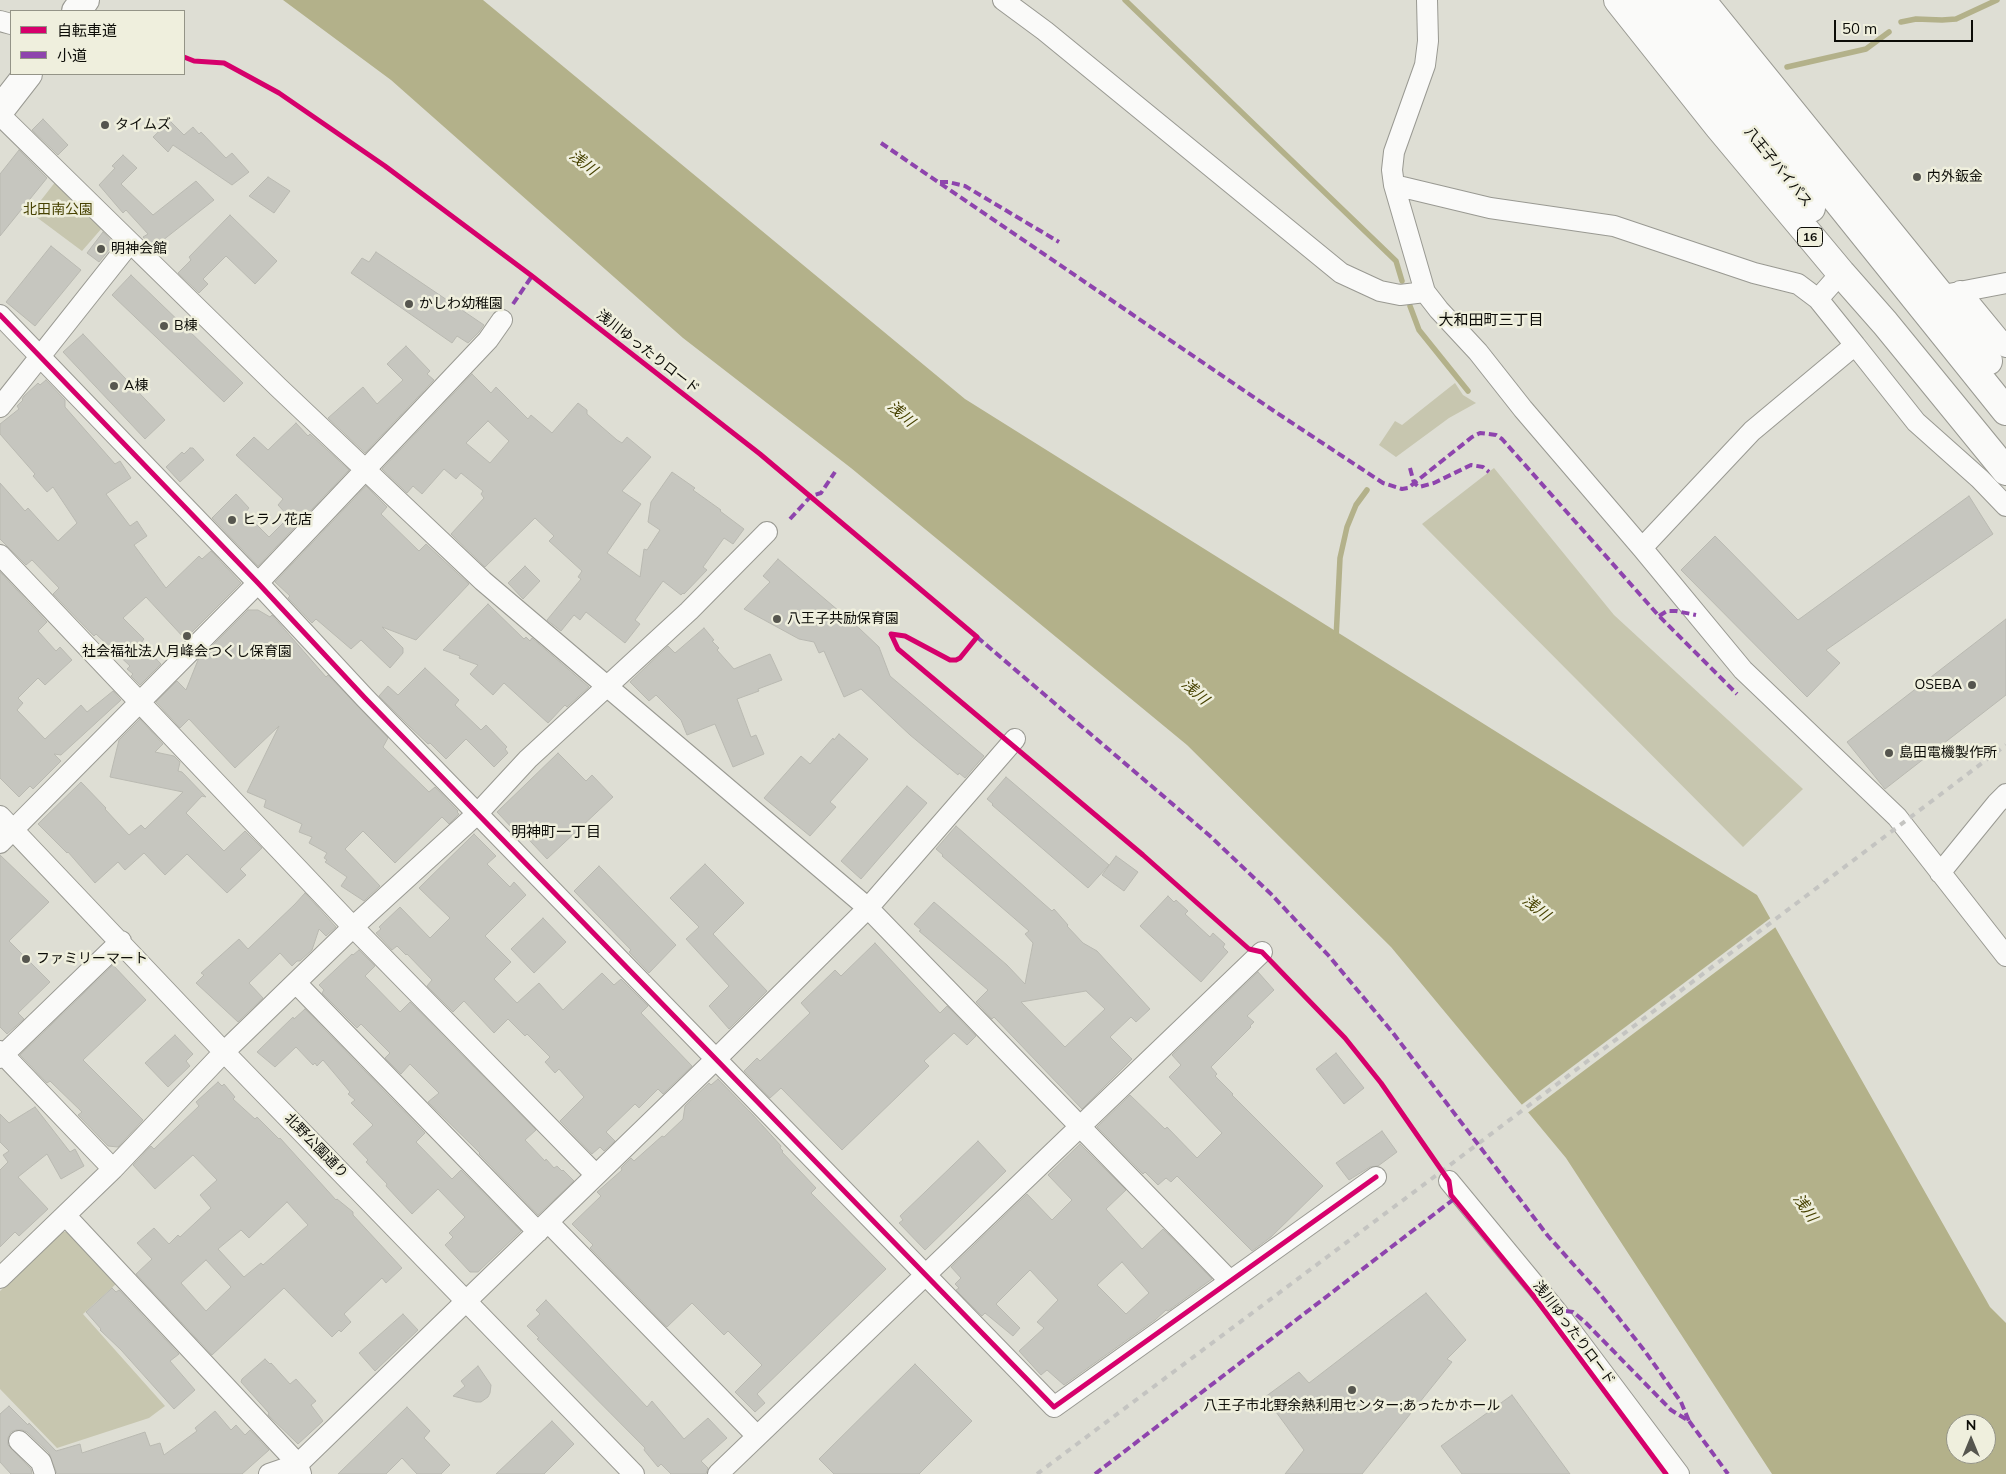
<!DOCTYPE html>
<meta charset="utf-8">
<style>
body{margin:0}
#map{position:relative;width:2006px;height:1474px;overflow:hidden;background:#deded4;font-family:Mulish,"Noto Sans JP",sans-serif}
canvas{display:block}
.legend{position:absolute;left:10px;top:10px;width:175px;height:65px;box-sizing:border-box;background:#efefdd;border:1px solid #949487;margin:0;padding:6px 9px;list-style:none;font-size:15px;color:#0c0c07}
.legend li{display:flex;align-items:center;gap:10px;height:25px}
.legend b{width:25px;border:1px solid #949487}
.north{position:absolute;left:1946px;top:1414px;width:50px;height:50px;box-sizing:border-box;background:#efefdd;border:1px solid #949487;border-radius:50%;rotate:0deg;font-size:14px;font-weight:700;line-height:20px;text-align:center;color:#0c0c07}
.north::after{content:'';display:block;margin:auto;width:18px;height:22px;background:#56564f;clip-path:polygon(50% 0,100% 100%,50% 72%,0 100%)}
.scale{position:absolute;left:1834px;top:20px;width:139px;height:22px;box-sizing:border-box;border:2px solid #0c0c07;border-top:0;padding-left:6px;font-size:15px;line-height:18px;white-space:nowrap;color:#0c0c07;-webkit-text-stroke:4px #efefdd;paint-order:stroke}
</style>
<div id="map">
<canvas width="2006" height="1474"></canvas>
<ul class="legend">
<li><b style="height:6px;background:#d6006c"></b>自転車道</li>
<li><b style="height:6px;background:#8e44ad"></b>小道</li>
</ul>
<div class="north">N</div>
<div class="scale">50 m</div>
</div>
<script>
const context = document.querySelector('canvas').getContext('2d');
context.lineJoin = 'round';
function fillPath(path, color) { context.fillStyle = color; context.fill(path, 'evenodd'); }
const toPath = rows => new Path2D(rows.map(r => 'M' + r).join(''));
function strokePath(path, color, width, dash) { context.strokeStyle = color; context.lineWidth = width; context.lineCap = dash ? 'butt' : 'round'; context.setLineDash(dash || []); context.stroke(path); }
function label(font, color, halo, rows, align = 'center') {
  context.font = font + ' Mulish,"Noto Sans JP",sans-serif'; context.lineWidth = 5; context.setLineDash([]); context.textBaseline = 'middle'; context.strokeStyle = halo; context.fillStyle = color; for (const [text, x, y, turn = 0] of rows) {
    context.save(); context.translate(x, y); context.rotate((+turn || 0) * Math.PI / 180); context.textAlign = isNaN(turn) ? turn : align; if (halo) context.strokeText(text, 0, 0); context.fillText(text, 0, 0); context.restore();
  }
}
fillPath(toPath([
 [56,181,102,228,82,251,31,213],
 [1455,383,1463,395,1476,403,1449,418,1396,457,1379,445,1395,421,1402,425],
 [1494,468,1614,615,1803,789,1743,847,1422,524],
 [61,1232,68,1232,116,1284,83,1314,165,1406,149,1418,57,1448,0,1389,0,1291]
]), '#c7c6af');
fillPath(toPath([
 [283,0,483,0,965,399,1757,895,1990,1307,2006,1323,2006,1474,1772,1474,1566,1158,1391,947,1187,745,851,468,683,338,391,80],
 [1956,1424,1986,1424,1986,1454,1956,1454]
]), '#b3b18a');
fillPath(toPath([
 [1772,917,1777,926,1526,1114,1520,1106]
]), '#deded4');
strokePath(toPath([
 [1125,0,1396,261,1402,281],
 [1901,22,1916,19,1942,20,1956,19,1997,0],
 [1787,67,1866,49,1889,32],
 [1410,306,1419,330,1468,391],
 [1336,639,1340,558,1347,527,1356,505,1367,490]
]), '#b3b18a', 5.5);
const building = toPath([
 [43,119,68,145,58,155,32,130,43,119],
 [170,121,184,135,193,127,199,134,201,132,226,158,232,153,249,172,232,185,173,145,168,152,153,137,170,121],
 [19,150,47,178,0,236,0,174,19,150],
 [123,155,137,168,121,184,153,215,196,181,214,200,153,248,143,237,148,234,126,210,123,213,99,185,115,168,112,166,123,155],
 [268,177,290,191,274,213,249,196,268,177],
 [230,215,277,261,255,284,226,256,203,279,208,284,199,293,178,273,191,260,189,257,230,215],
 [103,232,114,244,99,262,87,253,103,232],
 [51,246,81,270,35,326,6,302,51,246],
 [376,252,484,325,479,332,468,343,457,336,452,343,351,273,362,258,369,262,376,252],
 [131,275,243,383,224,402,112,295,131,275],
 [83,334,165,420,145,439,63,352,83,334],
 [406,346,430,371,427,374,434,380,365,453,328,418,363,387,377,404,403,380,387,364,406,346],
 [472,374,491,393,496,387,528,419,531,415,552,433,578,403,587,410,587,414,617,440,622,443,627,437,651,457,622,491,641,504,607,553,640,577,644,549,647,550,660,530,648,522,651,502,672,472,695,488,693,490,721,510,720,511,744,529,733,544,724,538,703,567,707,570,684,594,683,593,681,595,663,581,635,620,640,624,625,643,586,612,580,620,574,615,561,631,547,620,581,579,578,577,582,571,549,541,554,536,535,518,485,567,451,534,484,498,481,494,483,491,461,473,456,479,444,469,422,494,413,486,407,493,382,469,472,374],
 [488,421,509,441,490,463,466,443,488,421],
 [46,380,65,400,65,407,115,464,120,461,131,478,106,494,130,526,137,521,147,536,134,545,166,588,199,556,202,559,211,551,241,583,185,639,146,597,123,618,144,639,141,643,161,664,140,685,131,676,133,674,127,669,130,666,96,634,94,636,53,594,59,588,32,560,26,565,0,539,0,483,25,511,28,508,58,541,77,523,53,487,47,492,33,476,35,474,0,434,0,424,19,409,17,406,23,400,22,399,24,396,38,383,40,385,46,380],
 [296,423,308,436,310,434,349,470,258,566,212,518,236,494,249,508,245,513,269,537,289,517,278,505,283,499,236,455,254,437,268,450,296,423],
 [190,448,193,448,204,460,180,482,166,467,182,452,184,454,190,448],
 [366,486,387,507,381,514,419,551,426,544,469,584,416,640,382,627,403,648,403,653,390,668,361,640,351,649,316,619,312,623,288,598,290,596,275,582,366,486],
 [1969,496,1993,534,1826,650,1840,663,1807,697,1681,570,1715,536,1798,620,1969,496],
 [778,559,860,629,879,647,890,676,984,756,965,778,959,773,958,775,910,735,861,689,844,697,824,651,819,653,814,642,799,639,744,609,770,582,763,576,778,559],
 [525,566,540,581,523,599,508,583,525,566],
 [0,572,47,622,38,631,56,651,60,647,72,660,45,685,38,678,18,698,23,703,17,710,45,739,81,705,87,712,113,691,121,700,61,755,54,754,61,761,33,789,30,786,19,797,0,778,0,572],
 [488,604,524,639,526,637,530,641,532,638,589,687,567,707,565,705,548,723,504,683,493,695,470,674,478,665,459,658,460,656,443,650,488,604],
 [248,610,258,610,270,617,272,615,326,677,328,675,388,738,383,747,429,792,435,787,458,811,457,812,459,814,449,824,442,817,395,863,363,831,345,849,380,886,364,901,341,886,347,877,325,862,327,860,324,858,327,853,309,843,312,837,299,832,302,824,264,807,266,800,247,792,279,726,235,768,189,719,180,728,156,702,177,681,186,690,198,660,248,610],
 [2006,619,2006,695,1885,789,1847,742,2006,619],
 [704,628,714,640,712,641,719,648,717,650,734,669,770,654,782,680,758,689,759,691,737,699,751,737,756,735,764,754,733,767,715,724,687,735,681,720,656,695,649,701,630,682,668,646,675,653,704,628],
 [425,668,459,700,455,705,481,730,486,725,507,747,505,749,508,753,494,767,466,739,446,759,430,743,428,744,409,726,379,696,388,686,398,695,425,668],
 [140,719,163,744,155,752,174,756,180,762,178,771,182,772,206,797,202,796,186,813,224,851,245,831,262,848,240,869,246,875,227,893,187,854,165,875,144,853,125,870,118,862,95,883,68,852,67,853,38,824,81,782,106,808,105,809,129,835,141,825,145,829,183,792,110,777,119,740,140,719],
 [839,734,868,759,830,802,836,807,810,836,764,798,801,756,810,764,833,738,834,740,839,734],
 [558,753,586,781,592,775,613,797,547,859,518,828,515,831,497,812,558,753],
 [1006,777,1109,865,1088,888,992,805,993,804,987,799,1006,777],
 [907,786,927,803,861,879,841,861,907,786],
 [956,826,1052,911,1054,909,1068,925,1067,926,1083,943,1097,951,1150,1009,1136,1022,1131,1017,1110,1037,1132,1059,1082,1109,994,1017,992,1019,976,1002,988,990,919,931,921,930,914,924,934,902,1007,965,1025,984,1033,943,1025,934,1029,931,942,856,943,855,936,849,956,826],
 [1086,991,1105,1009,1065,1047,1021,1002,1086,991],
 [474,834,496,856,487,864,510,887,514,882,526,895,485,936,511,962,494,979,517,1003,539,983,563,1010,602,973,614,985,621,979,648,1006,641,1013,692,1066,663,1094,658,1089,639,1108,635,1104,606,1132,615,1141,604,1151,600,1147,592,1154,560,1121,584,1097,559,1069,555,1073,545,1062,550,1057,527,1034,525,1036,508,1019,494,1033,464,1001,453,1012,427,986,432,980,407,954,406,955,397,946,392,950,376,933,381,929,379,927,400,907,430,938,450,918,419,888,474,834],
 [0,855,49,902,9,941,50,982,18,1013,24,1019,7,1034,0,1027,0,855],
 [1116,856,1138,872,1124,891,1102,875,1116,856],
 [705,864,744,903,713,934,767,991,729,1029,709,1006,729,986,686,939,699,927,670,898,705,864],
 [599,866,676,945,649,973,629,952,631,950,574,891,599,866],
 [305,893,336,927,326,936,319,929,312,950,300,961,297,961,292,966,280,953,249,983,263,998,238,1022,196,983,204,975,201,973,239,939,248,949,295,904,305,893],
 [1168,896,1174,902,1176,900,1188,911,1185,914,1210,937,1213,933,1225,944,1223,947,1228,952,1201,982,1140,926,1168,896],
 [543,918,566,942,534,973,511,949,543,918],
 [875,943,940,1013,947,1006,976,1036,967,1045,954,1033,924,1061,929,1066,842,1150,781,1088,770,1098,744,1071,757,1058,760,1061,810,1013,801,1003,835,970,841,976,875,943],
 [359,950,375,966,365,976,400,1012,410,1002,536,1130,525,1140,545,1161,546,1159,554,1168,557,1166,562,1171,563,1170,574,1181,538,1215,479,1154,480,1153,428,1102,439,1093,410,1064,401,1074,385,1058,390,1053,361,1024,357,1028,322,993,324,990,319,985,352,954,353,955,359,950],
 [113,965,146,1000,83,1060,143,1120,118,1147,108,1146,78,1115,82,1112,50,1081,47,1083,20,1055,113,965],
 [1258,972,1274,990,1247,1016,1254,1022,1250,1026,1251,1027,1211,1067,1217,1074,1215,1076,1233,1094,1232,1095,1323,1186,1271,1237,1252,1251,1177,1176,1171,1182,1166,1178,1158,1185,1145,1172,1143,1174,1097,1127,1130,1095,1165,1129,1167,1127,1197,1158,1222,1133,1169,1077,1181,1065,1172,1055,1258,972],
 [305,1009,425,1133,416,1142,452,1179,461,1170,521,1231,478,1272,470,1272,445,1245,453,1237,449,1233,465,1217,438,1189,412,1214,386,1186,387,1184,366,1162,368,1160,353,1144,373,1125,351,1103,355,1100,348,1094,350,1092,323,1060,317,1066,315,1063,313,1065,296,1047,275,1067,257,1052,293,1017,294,1019,305,1009],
 [175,1035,193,1054,186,1061,190,1066,168,1087,145,1063,175,1035],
 [1336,1053,1364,1088,1344,1104,1316,1069,1336,1053],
 [718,1079,753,1115,781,1146,780,1148,783,1151,782,1152,816,1188,811,1193,886,1269,757,1394,765,1403,755,1412,735,1392,762,1365,728,1331,724,1335,692,1303,667,1327,590,1248,593,1245,572,1224,601,1196,597,1192,622,1170,621,1168,631,1158,634,1161,662,1136,664,1137,683,1119,685,1106,709,1083,711,1085,718,1079],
 [218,1082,222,1086,224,1084,235,1097,233,1099,255,1119,257,1117,279,1139,280,1138,336,1200,337,1199,353,1212,353,1215,402,1268,386,1283,382,1278,344,1314,351,1322,341,1332,339,1330,332,1337,284,1288,212,1355,136,1274,152,1259,137,1243,154,1228,169,1244,178,1235,180,1237,211,1208,200,1195,217,1180,193,1155,155,1189,133,1165,151,1146,154,1149,199,1106,196,1102,218,1082],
 [287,1202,308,1225,263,1265,261,1263,244,1277,218,1249,241,1230,249,1238,287,1202],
 [206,1260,231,1287,206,1311,181,1283,206,1260],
 [35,1107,70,1152,75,1149,84,1166,61,1179,47,1154,18,1177,48,1209,19,1236,15,1232,0,1247,0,1170,8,1162,3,1155,9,1151,0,1142,0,1114,9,1123,35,1107],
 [1382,1131,1397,1152,1378,1166,1370,1167,1349,1180,1336,1163,1382,1131],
 [978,1141,1006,1171,925,1250,899,1223,903,1220,900,1216,978,1141],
 [1080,1144,1126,1190,1106,1209,1142,1249,1163,1229,1212,1279,1168,1311,1166,1310,1155,1320,1064,1385,1047,1370,1041,1375,1019,1351,1044,1328,1037,1322,1058,1300,1030,1270,996,1304,1020,1328,1013,1336,985,1313,982,1316,956,1290,959,1288,955,1284,961,1278,951,1267,1027,1194,1052,1220,1072,1200,1048,1175,1080,1144],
 [1122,1262,1149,1293,1126,1314,1097,1285,1122,1262],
 [112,1288,116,1292,119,1290,179,1354,170,1361,195,1390,174,1409,121,1350,100,1330,101,1329,86,1312,112,1288],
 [1426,1293,1466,1340,1447,1359,1452,1362,1362,1474,1285,1474,1304,1450,1265,1397,1299,1372,1309,1383,1426,1293],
 [546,1300,647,1407,652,1401,684,1439,708,1418,727,1438,701,1461,708,1468,706,1474,671,1474,661,1464,658,1467,644,1450,645,1448,537,1339,539,1338,527,1326,540,1314,536,1310,546,1300],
 [403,1314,418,1330,375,1371,359,1353,403,1314],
 [265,1359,270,1364,271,1363,290,1384,296,1379,316,1401,311,1405,323,1421,298,1444,268,1415,269,1413,241,1382,242,1379,265,1359],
 [915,1364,972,1421,919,1474,834,1474,819,1459,915,1364],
 [478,1366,491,1385,490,1393,488,1397,481,1402,476,1402,453,1396,465,1386,461,1381,478,1366],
 [1512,1395,1570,1474,1462,1474,1441,1446,1512,1395],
 [9,1406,28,1425,29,1423,56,1451,80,1444,82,1453,145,1432,150,1446,160,1443,164,1455,197,1431,195,1428,215,1411,231,1430,236,1425,245,1435,250,1430,269,1450,242,1474,57,1474,49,1453,27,1432,22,1430,16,1430,11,1432,8,1438,8,1445,31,1469,32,1474,11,1474,0,1462,0,1414,9,1406],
 [407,1407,430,1431,424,1438,450,1465,441,1474,417,1474,402,1458,386,1474,338,1474,407,1407],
 [552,1421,574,1444,544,1474,496,1474,552,1421]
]);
fillPath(building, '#c6c6bf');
strokePath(building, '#b9b9b1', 1);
const minor = toPath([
 [1003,0,1045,31,1341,273,1380,291,1400,295,1425,292],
 [1427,0,1428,41,1425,65,1394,152,1392,170,1394,185,1425,292,1439,310,1478,352,1523,409,1642,548,1743,670,1897,817,2006,956],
 [0,21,11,24],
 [0,115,278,387,483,581,868,908,1230,1281],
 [1394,185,1490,208,1614,226,1754,273,1798,284,1818,299,1841,273],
 [1960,291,2006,347],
 [1949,294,2006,283],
 [0,315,258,583,365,698,1054,1407,1376,1177],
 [1855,345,1916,422,1980,479,2006,506],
 [0,407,130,243],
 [1642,548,1752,431,1855,345,1818,299],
 [0,555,353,927,596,1175],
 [0,816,224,1052,634,1474],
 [0,843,258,583,488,340,502,320],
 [1940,873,1997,803,2006,794],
 [296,983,538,1232],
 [0,1051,113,1169],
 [0,1058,121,941],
 [1449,1181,1558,1313,1679,1474],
 [66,1216,298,1464,301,1474],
 [548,1222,757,1436],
 [0,1278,113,1169,224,1052,353,927,478,813,528,759,689,611,767,532],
 [19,1441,41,1462,45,1474],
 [269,1474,298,1464,716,1059,868,908,1015,739],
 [718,1474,1262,952]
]);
const highway = toPath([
 [1618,0,1719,127,1841,273,1885,323,2006,471],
 [1645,0,1811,208],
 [1676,0,2006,411],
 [1701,0,1941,296,1988,361],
 [76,11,85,0],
 [0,110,28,74]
]);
strokePath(minor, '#999992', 22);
strokePath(highway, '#999992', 30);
strokePath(minor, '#fafaf9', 20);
strokePath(highway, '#fafaf9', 28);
strokePath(toPath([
 [1037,1474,1446,1168,2006,745]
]), '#c4c4c1', 4, [6, 6]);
strokePath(toPath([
 [881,143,1274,411,1383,483,1402,489,1408,488,1472,437,1480,433,1496,435,1502,439,1659,616,1737,694],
 [940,182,948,182,965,186,1059,242],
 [513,304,532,276],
 [1410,468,1414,483,1419,487,1434,483,1471,465,1483,467,1489,472],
 [790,519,811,496,821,493,835,472],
 [1659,616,1667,611,1676,611,1696,615],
 [977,637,1210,836,1271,894,1329,956,1393,1033,1548,1236,1599,1293,1644,1350,1681,1402,1689,1421,1671,1410,1585,1322,1573,1312,1566,1311],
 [1689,1421,1728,1474],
 [1095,1474,1454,1199]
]), '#8e44ad', 4, [8, 4]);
strokePath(toPath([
 [184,57,194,61,224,63,279,93,385,166,532,276,760,454,977,637,960,658,956,660,950,660,905,636,891,634,898,649,1143,855,1249,949,1262,952,1345,1038,1381,1083,1449,1181,1451,1195,1532,1294,1666,1474],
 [0,315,258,583,365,698,1054,1407,1376,1177]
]), '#d6006c', 5);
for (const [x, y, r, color] of [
 [105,125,5,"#56564f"],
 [1917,177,5,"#56564f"],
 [101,249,5,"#56564f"],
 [409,304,5,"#56564f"],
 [164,326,5,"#56564f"],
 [114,386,5,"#56564f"],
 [232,520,5,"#56564f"],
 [777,619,5,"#56564f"],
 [187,636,5,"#56564f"],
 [1972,685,5,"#56564f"],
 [1889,753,5,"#56564f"],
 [26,959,5,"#56564f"],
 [1352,1390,5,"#56564f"]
]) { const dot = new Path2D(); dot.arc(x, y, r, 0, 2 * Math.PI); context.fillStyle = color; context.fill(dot); strokePath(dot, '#efefdd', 2); }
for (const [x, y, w] of [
 [1810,237,25]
]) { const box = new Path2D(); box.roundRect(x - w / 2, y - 9.5, w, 19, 4); context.fillStyle = '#efefdd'; context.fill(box); strokePath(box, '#0c0c07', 1); }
label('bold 12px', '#0c0c07', null, [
 ["16",1810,237]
]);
label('14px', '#0c0c07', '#efefdd', [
 ["タイムズ",115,125],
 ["内外鈑金",1927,177],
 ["明神会館",111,249],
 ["かしわ幼稚園",419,304],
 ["B棟",174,326],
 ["A棟",124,386],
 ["ヒラノ花店",242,520],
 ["八王子共励保育園",787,619],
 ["社会福祉法人月峰会つくし保育園",187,652,"center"],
 ["OSEBA",1962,685,"right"],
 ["島田電機製作所",1899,753],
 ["ファミリーマート",36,959],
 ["八王子市北野余熱利用センター;あったかホール",1352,1406,"center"]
], 'left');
label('14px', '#0c0c07', '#efefdd', [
 ["八王子バイパス",1778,167,51],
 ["浅川ゆったりロード",648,352,38],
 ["北野公園通り",316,1146,46],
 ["浅川ゆったりロード",1574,1333,53]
]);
label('14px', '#474200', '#efefdd', [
 ["北田南公園",58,210]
]);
label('italic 15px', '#474200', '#efefdd', [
 ["浅川",583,163,38],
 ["浅川",901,414,41],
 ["浅川",1195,692,42],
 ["浅川",1536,908,39],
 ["浅川",1805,1208,55]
]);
label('15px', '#0c0c07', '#efefdd', [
 ["大和田町三丁目",1491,320],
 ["明神町一丁目",556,832]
]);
</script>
